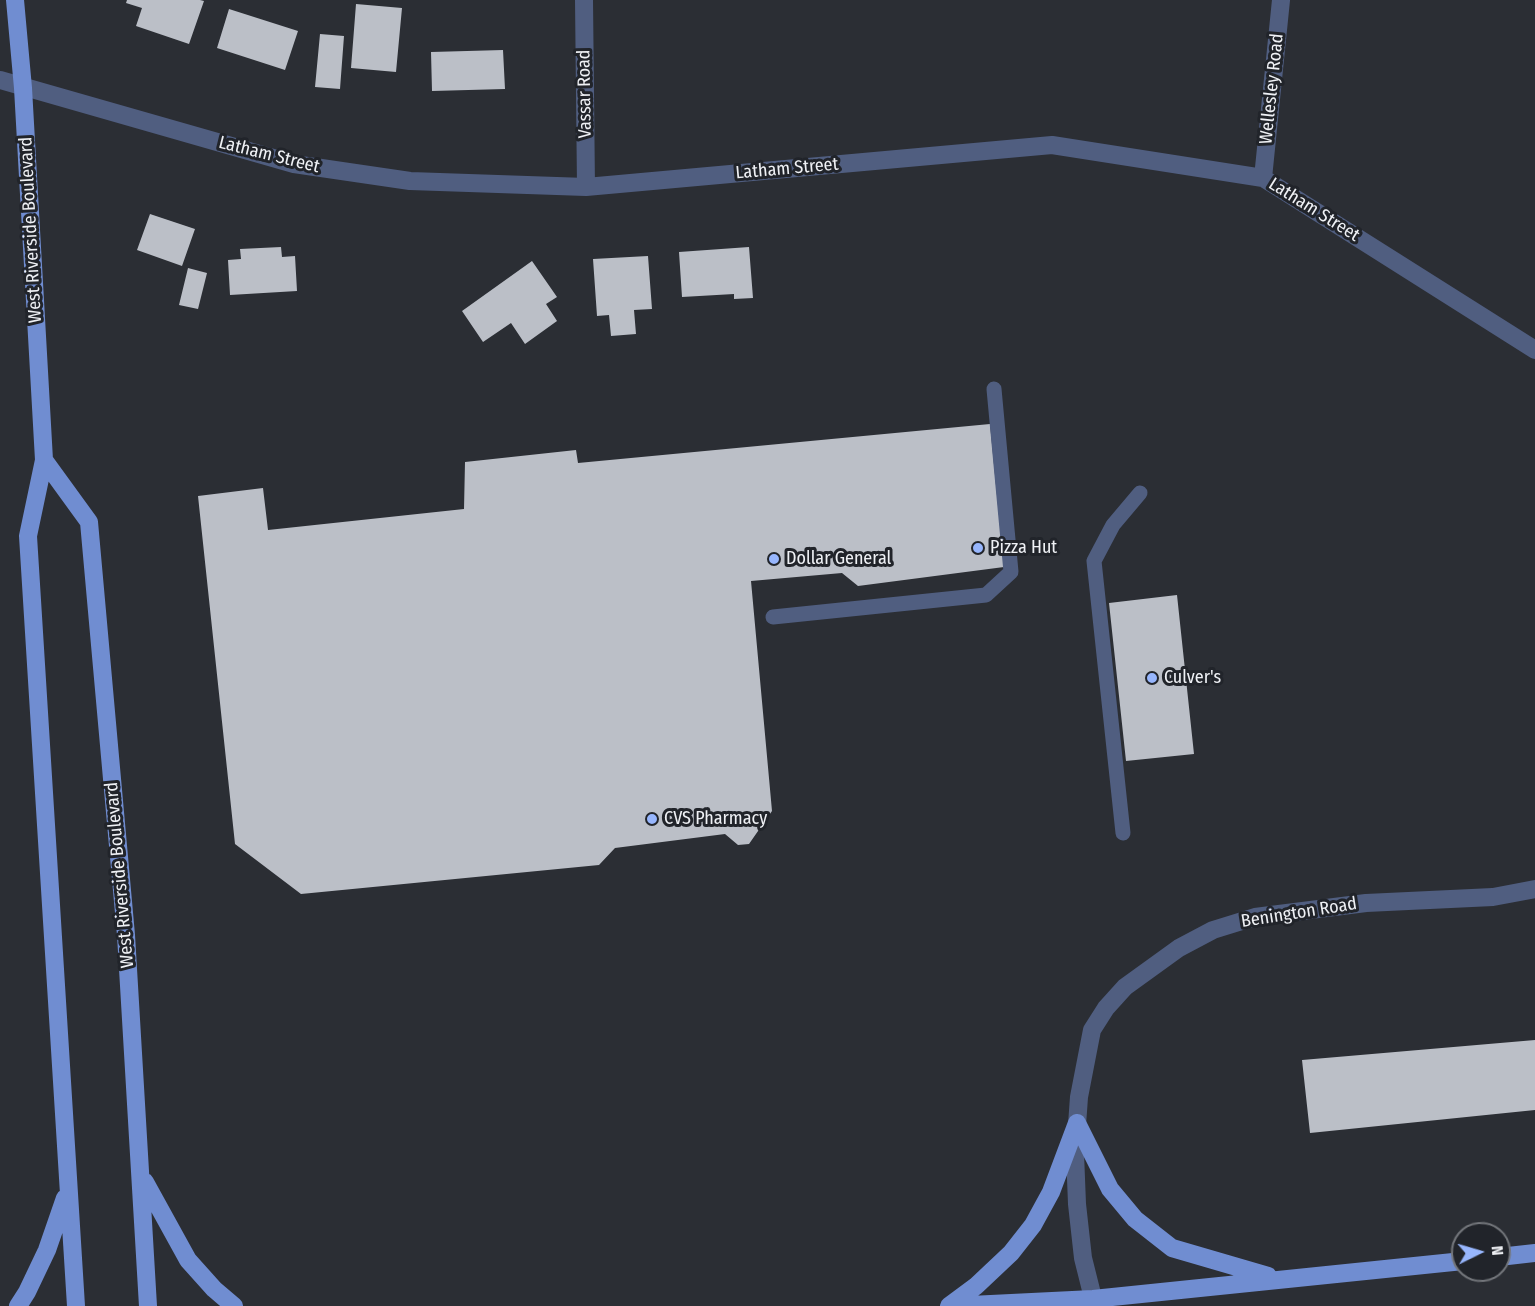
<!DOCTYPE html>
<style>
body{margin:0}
#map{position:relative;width:1535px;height:1306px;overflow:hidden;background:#2b2e34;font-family:"Fira Sans Condensed",sans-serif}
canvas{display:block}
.north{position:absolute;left:1451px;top:1222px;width:60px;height:60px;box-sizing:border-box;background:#21242a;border:2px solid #73767b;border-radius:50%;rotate:85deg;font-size:16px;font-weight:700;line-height:24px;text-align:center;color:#eff1f5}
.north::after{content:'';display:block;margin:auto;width:21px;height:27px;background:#97b6fd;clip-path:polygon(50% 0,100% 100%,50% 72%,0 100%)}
</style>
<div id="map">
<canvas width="1535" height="1306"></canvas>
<div class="north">N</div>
</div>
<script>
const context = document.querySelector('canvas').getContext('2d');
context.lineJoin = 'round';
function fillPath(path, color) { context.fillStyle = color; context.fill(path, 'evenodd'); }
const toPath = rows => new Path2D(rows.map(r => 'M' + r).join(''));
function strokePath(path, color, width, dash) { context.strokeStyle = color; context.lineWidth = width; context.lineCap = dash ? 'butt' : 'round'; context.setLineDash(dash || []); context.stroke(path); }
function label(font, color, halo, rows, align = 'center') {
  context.font = font + ' "Fira Sans Condensed",sans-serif'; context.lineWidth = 6; context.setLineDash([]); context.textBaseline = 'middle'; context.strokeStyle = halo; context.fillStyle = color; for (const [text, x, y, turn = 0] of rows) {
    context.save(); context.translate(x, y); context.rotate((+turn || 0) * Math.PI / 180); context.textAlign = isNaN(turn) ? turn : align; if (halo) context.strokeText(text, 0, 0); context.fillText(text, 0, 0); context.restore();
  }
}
fillPath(toPath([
 [127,0,200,0,204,1,189,44,136,26,142,8,126,3],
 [356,4,402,8,396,72,351,68],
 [229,9,298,31,285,70,217,48],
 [320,34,344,36,340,89,315,87],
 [503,50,505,89,432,91,431,52],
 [150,214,195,229,182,266,137,250],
 [281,247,282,257,295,256,297,291,230,295,228,260,241,259,240,249],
 [749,247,753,298,734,299,734,294,682,297,679,252],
 [648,256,652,309,634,310,636,334,611,336,609,315,597,316,593,259],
 [532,261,557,297,546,304,557,321,525,344,511,323,483,342,462,311],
 [188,268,207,273,198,309,179,305],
 [990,424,1004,567,858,586,842,573,751,581,772,811,749,844,738,845,725,834,615,848,599,865,301,894,235,844,198,496,263,488,268,530,464,509,465,462,576,450,578,463],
 [1177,595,1194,754,1126,761,1109,603],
 [1535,1040,1535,1110,1310,1133,1302,1060]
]), '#bbbfc7');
strokePath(toPath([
 [773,617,986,595,1011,572,994,389],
 [1123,833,1094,561,1113,525,1140,493]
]), '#505e80', 15);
strokePath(toPath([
 [584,0,586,187],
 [0,80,294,164,410,181,586,187,1052,145,1263,178,1535,350],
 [1263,178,1281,0],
 [1095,1306,1083,1258,1077,1204,1075,1153,1079,1097,1092,1030,1106,1008,1125,987,1179,948,1213,930,1255,917,1366,903,1493,897,1535,889]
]), '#505e80', 18);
strokePath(toPath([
 [15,0,23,88,44,460,28,536,76,1306],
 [44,460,89,522,126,935,148,1306],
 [1077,1123,1110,1189,1135,1219,1172,1248,1268,1276],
 [145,1182,188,1260,214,1289,234,1306],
 [1499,1257,1535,1253],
 [18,1306,27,1292,47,1250,65,1198],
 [949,1306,976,1286,1011,1253,1033,1225,1051,1192,1077,1123],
 [950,1306,1093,1299,1463,1261]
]), '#708dd1', 18);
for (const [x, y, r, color] of [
 [978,548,6,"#97b6fd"],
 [774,559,6,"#97b6fd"],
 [1152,678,6,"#97b6fd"],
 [652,819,6,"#97b6fd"]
]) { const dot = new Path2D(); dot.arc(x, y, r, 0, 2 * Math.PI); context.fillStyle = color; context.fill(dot); strokePath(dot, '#21242a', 2); }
label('18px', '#eff1f5', '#21242a', [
 ["Wellesley Road",1272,89,-84],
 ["Vassar Road",585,94,-91],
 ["Latham Street",269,155,14],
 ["Latham Street",787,169,-5],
 ["Latham Street",1314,210,32],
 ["West Riverside Boulevard",31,230,-93],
 ["West Riverside Boulevard",120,875,-95],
 ["Benington Road",1299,913,-9]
]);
label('18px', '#eff1f5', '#21242a', [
 ["Pizza Hut",990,548],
 ["Dollar General",786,559],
 ["Culver's",1164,678],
 ["CVS Pharmacy",664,819]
], 'left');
</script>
